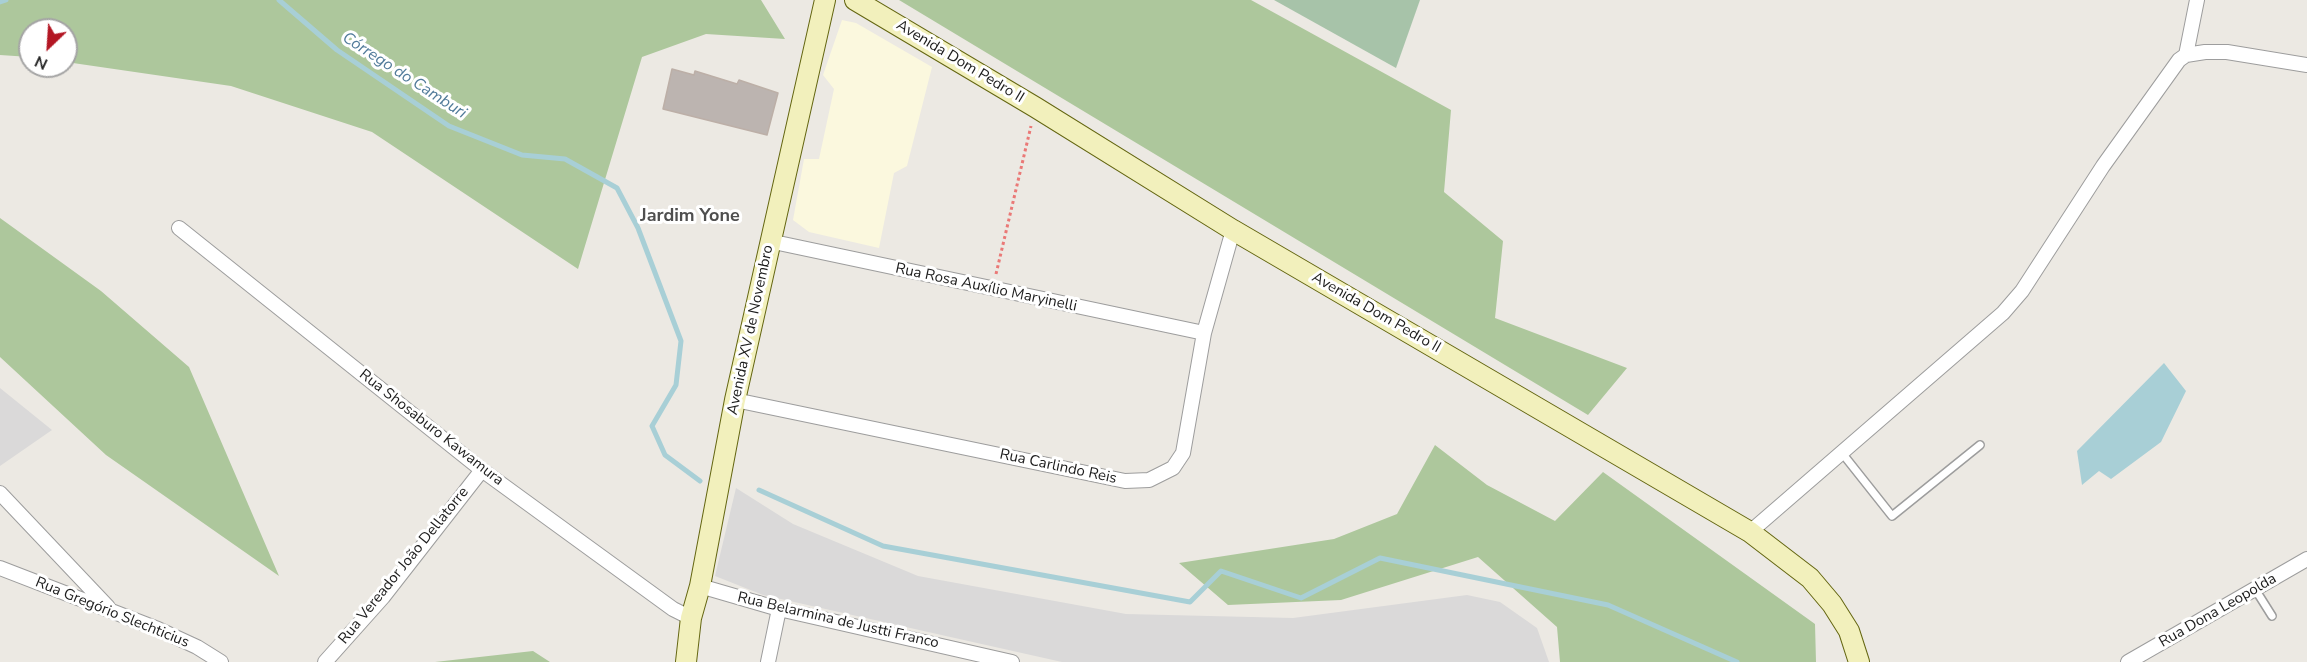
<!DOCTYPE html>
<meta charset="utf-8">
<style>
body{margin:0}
#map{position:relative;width:2307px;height:662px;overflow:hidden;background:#ece9e3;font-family:"Nunito Sans",sans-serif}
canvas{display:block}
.north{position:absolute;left:18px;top:18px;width:60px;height:60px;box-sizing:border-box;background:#fff;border:2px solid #a4a4a4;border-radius:50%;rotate:205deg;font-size:16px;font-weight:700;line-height:24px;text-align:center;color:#1c1c1c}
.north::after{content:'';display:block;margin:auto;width:21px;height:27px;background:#b31623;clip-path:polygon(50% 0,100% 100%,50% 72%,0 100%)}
</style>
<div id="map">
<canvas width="2307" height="662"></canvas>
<div class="north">N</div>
</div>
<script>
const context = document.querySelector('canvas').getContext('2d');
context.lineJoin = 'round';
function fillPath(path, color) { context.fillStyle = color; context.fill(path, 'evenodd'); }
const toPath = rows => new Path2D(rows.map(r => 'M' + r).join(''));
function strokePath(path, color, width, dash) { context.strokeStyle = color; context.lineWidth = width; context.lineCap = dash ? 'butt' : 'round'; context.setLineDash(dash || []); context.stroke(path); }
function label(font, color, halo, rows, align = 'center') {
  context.font = font + ' "Nunito Sans",sans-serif'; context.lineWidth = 6; context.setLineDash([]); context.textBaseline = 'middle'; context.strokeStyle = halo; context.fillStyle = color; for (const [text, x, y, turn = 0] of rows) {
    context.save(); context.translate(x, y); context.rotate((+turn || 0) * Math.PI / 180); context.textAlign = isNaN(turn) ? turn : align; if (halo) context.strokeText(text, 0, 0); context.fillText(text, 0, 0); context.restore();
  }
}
fillPath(toPath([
 [0,388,52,430,0,466],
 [736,488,793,524,918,576,1126,614,1293,618,1467,595,1500,602,1537,628,1549,662,1062,662,763,595,715,576]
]), '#dad9d9');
fillPath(toPath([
 [842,20,856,23,932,67,907,166,894,173,879,248,809,232,793,220,804,159,819,159,834,89,823,75]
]), '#fbf8de');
fillPath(toPath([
 [0,0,761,0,785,39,706,34,642,57,578,269,372,132,231,86,66,62,66,30,30,30,30,57,0,55],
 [899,0,1251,0,1451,110,1444,192,1503,241,1495,318,1627,368,1588,415],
 [0,218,101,291,189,367,279,576,106,455,0,357],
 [1435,445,1487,485,1555,521,1603,472,1815,624,1816,662,1560,662,1557,627,1478,557,1341,600,1228,605,1179,563,1334,539,1397,514],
 [533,651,550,662,435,662]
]), '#adc79c');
fillPath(toPath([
 [1274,0,1420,0,1396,68]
]), '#a7c3a9');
fillPath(toPath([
 [2164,363,2186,391,2161,442,2111,479,2099,471,2082,485,2077,451]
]), '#a8cfd6');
strokePath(toPath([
 [279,0,337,50,449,126,522,155,565,159,617,188,638,228,681,341,676,385,652,426,665,455,700,481],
 [0,2,6,0],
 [759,490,883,546,1190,602,1221,571,1301,598,1380,558,1608,605,1737,662]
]), '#a8cfd6', 5);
const building = toPath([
 [672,69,694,75,695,71,737,84,739,80,778,93,767,135,663,109,672,69]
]);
fillPath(building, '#bcb4b0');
strokePath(building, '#bcafa7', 1.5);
const lane = toPath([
 [1842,453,1892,516,1980,445],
 [2255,589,2272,616]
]);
const street = toPath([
 [2186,55,2197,0],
 [179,228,482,470,673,609,691,618],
 [769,241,1204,333],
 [735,400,1125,481,1149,480,1173,468,1183,453,1204,333,1233,230],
 [0,493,108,607],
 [1750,532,2003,313,2022,291,2103,166,2179,60,2186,55,2205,52,2227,52,2307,65],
 [0,568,158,629,197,647,221,662],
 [700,586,779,609,1012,662],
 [325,662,383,597,482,470],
 [768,662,779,609],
 [2128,662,2307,559]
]);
const secondary = toPath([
 [855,0,1035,107,1233,230,1750,532,1810,578,1832,604,1849,631,1859,662],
 [686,662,691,618,700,586,735,400,825,0]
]);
strokePath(lane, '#9d9d9d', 10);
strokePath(street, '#9d9d9d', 16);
strokePath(secondary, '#646611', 22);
strokePath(toPath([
 [996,274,1031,126]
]), '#ea7977', 3, [3, 3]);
strokePath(lane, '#fff', 7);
strokePath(street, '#fff', 14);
strokePath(secondary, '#f2f0bc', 20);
label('15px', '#1c1c1c', '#fff', [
 ["Avenida Dom Pedro II",960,62,31],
 ["Rua Rosa Auxílio Maryinelli",986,288,12],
 ["Avenida Dom Pedro II",1376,313,30],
 ["Avenida XV de Novembro",751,330,-78],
 ["Rua Shosaburo Kawamura",431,428,38],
 ["Rua Carlindo Reis",1058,467,12],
 ["Rua Vereador João Dellatorre",404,566,-51],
 ["Rua Dona Leopolda",2218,611,-30],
 ["Rua Gregório Slechticius",112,613,22],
 ["Rua Belarmina de Justti Franco",838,621,13]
]);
label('italic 16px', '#517b9a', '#fff', [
 ["Córrego do Camburi",404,76,33]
]);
label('bold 18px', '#4f4f4f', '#fff', [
 ["Jardim Yone",690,217]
]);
</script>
